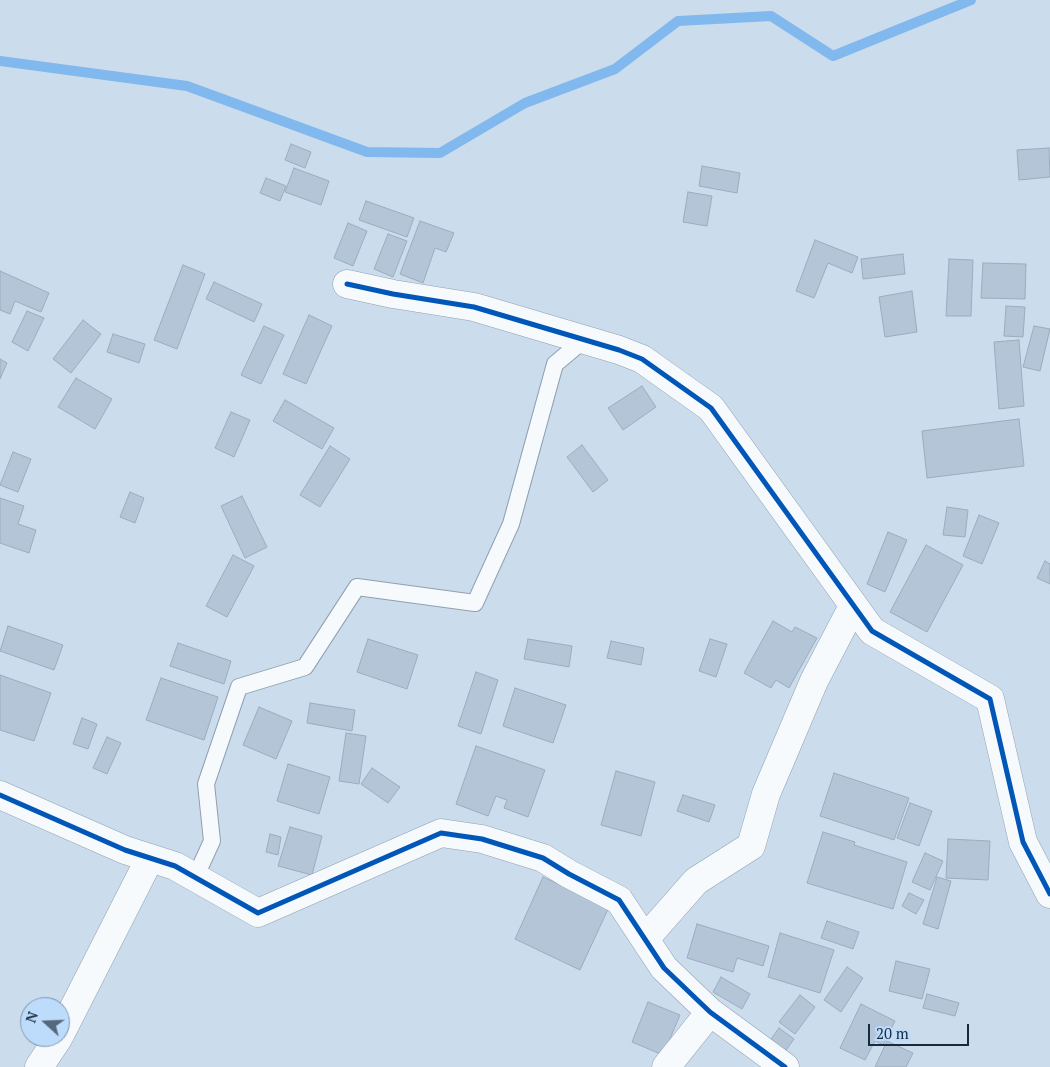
<!DOCTYPE html>
<style>
body{margin:0}
#map{position:relative;width:1050px;height:1067px;overflow:hidden;background:#cbdced;font-family:"PT Serif",serif}
canvas{display:block}
.north{position:absolute;left:20px;top:997px;width:50px;height:50px;box-sizing:border-box;background:#bddbfb;border:1px solid #7b95b0;border-radius:50%;rotate:290deg;font-size:14px;font-weight:700;line-height:20px;text-align:center;color:#172b3f}
.north::after{content:'';display:block;margin:auto;width:18px;height:22px;background:#56697c;clip-path:polygon(50% 0,100% 100%,50% 72%,0 100%)}
.scale{position:absolute;left:868px;top:1024px;width:101px;height:22px;box-sizing:border-box;border:2px solid #172b3f;border-top:0;padding-left:6px;font-size:15px;line-height:18px;white-space:nowrap;color:#172b3f;-webkit-text-stroke:4px #bddbfb;paint-order:stroke}
</style>
<div id="map">
<canvas width="1050" height="1067"></canvas>
<div class="north">N</div>
<div class="scale">20 m</div>
</div>
<script>
const context = document.querySelector('canvas').getContext('2d');
context.lineJoin = 'round';
const toPath = rows => new Path2D(rows.map(r => 'M' + r).join(''));
function strokePath(path, color, width, dash) { context.strokeStyle = color; context.lineWidth = width; context.lineCap = dash ? 'butt' : 'round'; context.setLineDash(dash || []); context.stroke(path); }
function fillPath(path, color) { context.fillStyle = color; context.fill(path, 'evenodd'); }
strokePath(toPath([
 [0,61,187,86,367,152,440,153,525,103,615,69,678,21,771,16,833,56,971,0]
]), '#81b8ee', 10);
const building = toPath([
 [291,144,311,152,305,168,285,160,291,144],
 [1049,148,1050,177,1019,180,1017,150,1049,148],
 [702,166,740,173,737,193,699,186,702,166],
 [294,168,329,181,321,205,285,192,294,168],
 [266,178,286,186,280,201,260,193,266,178],
 [688,192,712,196,707,226,683,222,688,192],
 [366,201,414,218,407,237,359,220,366,201],
 [420,221,454,233,446,252,435,248,423,283,400,274,420,221],
 [348,223,367,231,353,266,334,258,348,223],
 [388,234,407,241,393,277,374,269,388,234],
 [815,240,858,257,852,273,828,263,814,298,796,291,815,240],
 [903,254,905,274,863,279,861,259,903,254],
 [949,259,973,260,971,316,946,316,949,259],
 [983,263,1026,264,1025,299,981,298,983,263],
 [183,265,205,274,177,349,154,340,183,265],
 [0,271,49,293,41,312,15,301,10,314,0,310,0,271],
 [214,282,262,304,254,322,206,299,214,282],
 [912,291,917,332,885,337,879,297,912,291],
 [1006,306,1025,307,1023,337,1004,336,1006,306],
 [27,311,44,318,28,351,12,342,27,311],
 [309,315,332,326,306,384,283,374,309,315],
 [83,320,101,334,71,373,53,359,83,320],
 [264,326,284,335,261,384,241,375,264,326],
 [1034,326,1050,329,1040,371,1023,367,1034,326],
 [113,334,145,344,139,363,107,352,113,334],
 [1019,340,1024,406,999,409,994,342,1019,340],
 [0,359,7,363,0,379,0,359],
 [76,378,112,399,95,429,58,407,76,378],
 [642,386,656,407,623,430,608,408,642,386],
 [285,400,334,428,322,449,273,421,285,400],
 [231,412,250,420,234,457,215,448,231,412],
 [1019,419,1024,466,927,478,922,431,1019,419],
 [582,445,608,480,593,492,567,457,582,445],
 [330,446,350,459,320,507,300,495,330,446],
 [13,452,31,459,18,492,0,485,13,452],
 [130,492,144,498,135,523,120,517,130,492],
 [242,496,267,547,245,558,221,506,242,496],
 [0,498,24,506,18,524,36,530,29,553,0,543,0,498],
 [947,507,968,510,965,537,943,535,947,507],
 [979,515,999,523,982,564,963,556,979,515],
 [888,532,907,540,885,592,867,584,888,532],
 [926,545,963,565,927,632,890,612,926,545],
 [233,555,254,566,227,617,206,606,233,555],
 [1045,561,1050,564,1050,584,1037,578,1045,561],
 [773,621,792,632,795,627,817,638,789,688,776,680,771,688,744,673,773,621],
 [8,626,63,645,54,670,0,651,8,626],
 [368,639,418,655,407,689,357,672,368,639],
 [528,639,572,646,569,667,524,659,528,639],
 [710,639,727,644,716,677,699,671,710,639],
 [611,641,644,648,641,665,607,658,611,641],
 [178,643,231,661,224,684,170,666,178,643],
 [476,672,498,680,481,734,458,726,476,672],
 [0,675,51,693,34,741,0,730,0,675],
 [161,678,218,697,204,740,146,720,161,678],
 [515,688,566,705,553,743,503,726,515,688],
 [310,703,355,710,352,731,307,723,310,703],
 [259,707,292,721,276,759,243,745,259,707],
 [82,718,97,724,88,749,73,744,82,718],
 [346,733,366,736,359,784,339,781,346,733],
 [107,737,121,743,107,774,93,768,107,737],
 [476,746,545,770,528,817,504,808,507,800,496,796,488,816,456,804,476,746],
 [288,764,330,777,319,814,277,801,288,764],
 [372,768,400,787,388,803,361,784,372,768],
 [616,771,655,782,641,836,601,825,616,771],
 [834,773,909,798,894,840,820,816,834,773],
 [683,795,715,805,709,822,677,811,683,795],
 [910,803,932,811,919,846,897,838,910,803],
 [290,827,322,836,312,875,278,866,290,827],
 [823,832,855,842,854,845,907,862,893,909,807,883,823,832],
 [270,834,281,837,278,855,266,852,270,834],
 [948,839,990,841,988,880,946,878,948,839],
 [925,853,943,861,930,890,912,882,925,853],
 [543,877,609,907,580,970,515,939,543,877],
 [937,877,951,881,938,929,923,924,937,877],
 [909,893,924,900,916,914,902,906,909,893],
 [827,921,859,932,853,949,821,938,827,921],
 [697,924,769,946,763,966,737,958,733,972,687,958,697,924],
 [780,933,834,950,820,993,768,977,780,933],
 [896,961,930,969,922,999,889,991,896,961],
 [847,967,863,978,841,1012,824,1000,847,967],
 [721,977,750,994,742,1009,713,992,721,977],
 [927,994,959,1003,955,1016,923,1008,927,994],
 [800,995,815,1007,795,1034,779,1022,800,995],
 [648,1002,680,1015,663,1055,632,1042,648,1002],
 [861,1004,895,1021,883,1045,875,1041,865,1060,840,1048,861,1004],
 [779,1028,794,1039,784,1053,769,1042,779,1028],
 [887,1041,913,1053,906,1067,875,1067,887,1041]
]);
fillPath(building, '#b4c5d7');
strokePath(building, '#9bacbd', 1);
const service = toPath([
 [195,878,212,841,206,784,239,687,305,667,357,587,475,603,511,524,555,364,585,339]
]);
const minor = toPath([
 [347,284,393,294,474,307,619,350,642,359,711,408,872,631,990,699,1023,842,1050,894],
 [0,795,125,850,175,866,258,913,441,833,482,839,543,858,569,874,619,900,664,968,710,1012,785,1067],
 [645,939,696,881,751,846,766,794,814,681,853,606],
 [60,1035,150,858],
 [39,1067,59,1037],
 [666,1067,710,1012]
]);
strokePath(service, '#8fa0b0', 18);
strokePath(minor, '#8fa0b0', 29);
strokePath(service, '#f7fafc', 16);
strokePath(minor, '#f7fafc', 28);
strokePath(toPath([
 [347,284,393,294,474,307,619,350,642,359,711,408,872,631,990,699,1023,842,1050,894],
 [0,795,125,850,175,866,258,913,441,833,482,839,543,858,569,874,619,900,664,968,710,1012,785,1067]
]), '#0057b8', 5);
</script>
